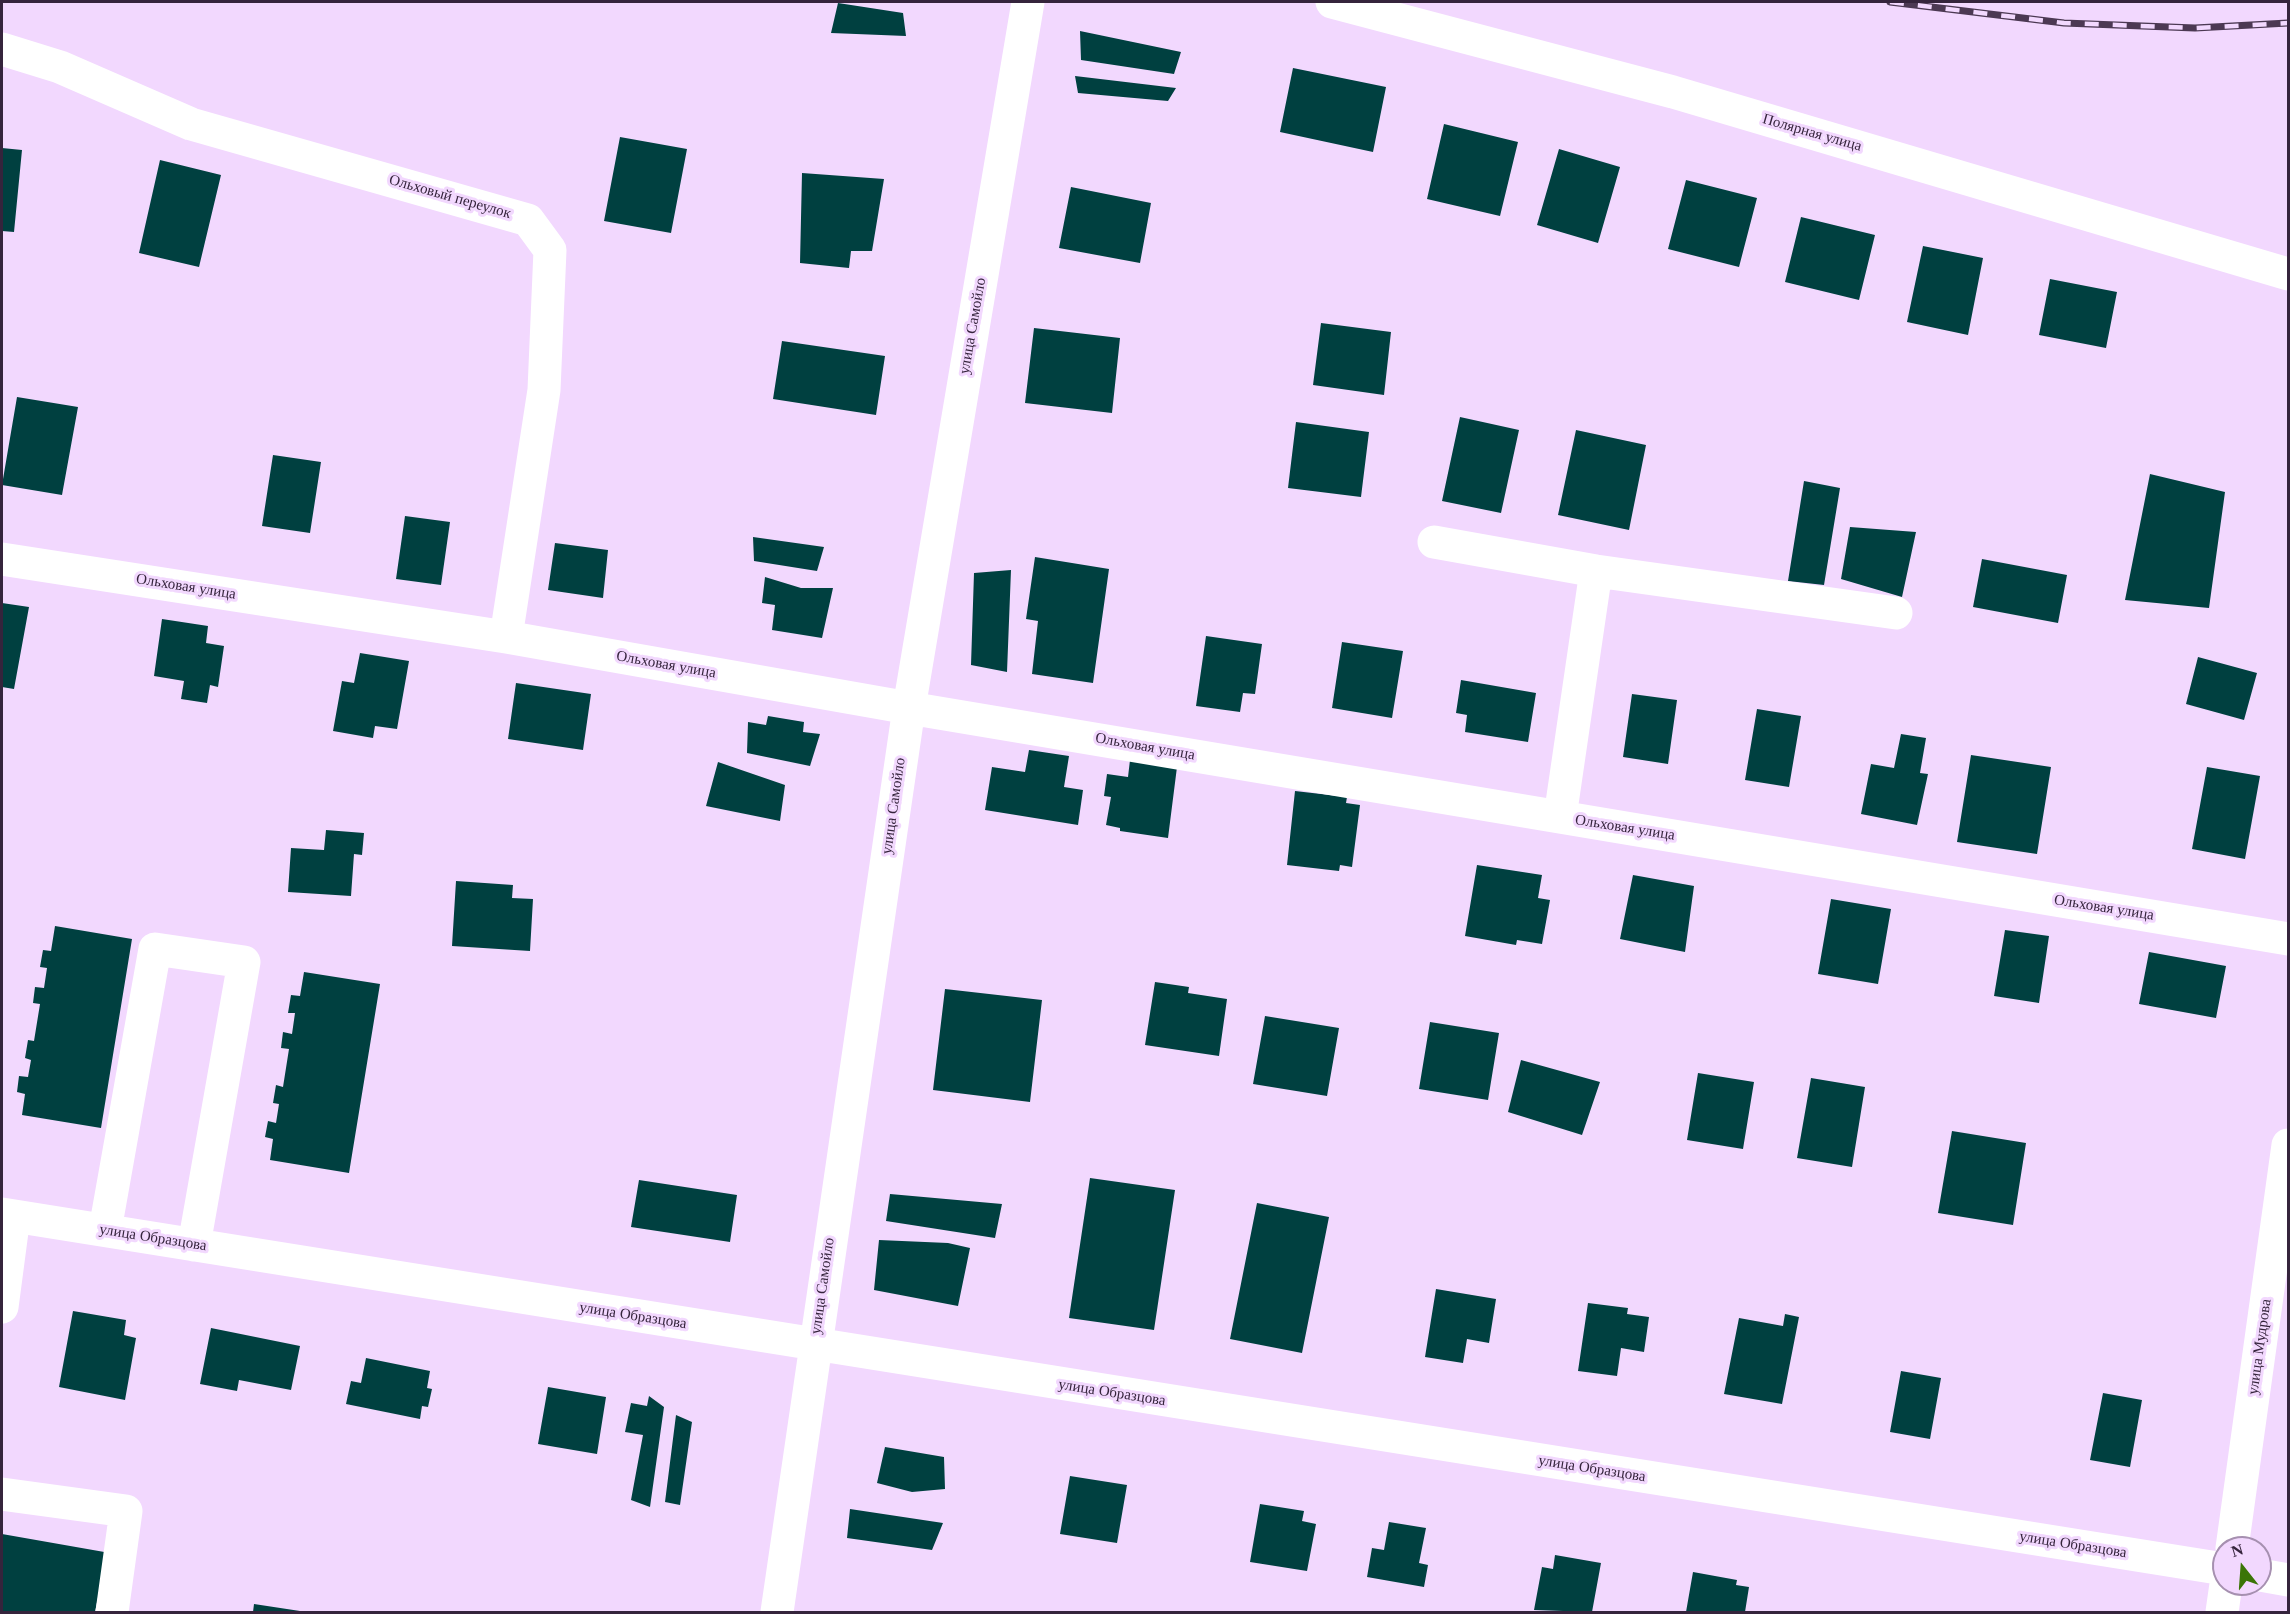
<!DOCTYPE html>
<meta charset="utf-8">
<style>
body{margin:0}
#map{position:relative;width:2290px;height:1614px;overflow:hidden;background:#f2d8fe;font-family:Georgia,serif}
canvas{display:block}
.frame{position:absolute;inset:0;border:3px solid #35243c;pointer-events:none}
.north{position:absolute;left:2212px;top:1536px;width:60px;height:60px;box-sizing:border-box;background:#f2d8fe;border:2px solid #a690b0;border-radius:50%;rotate:343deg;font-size:16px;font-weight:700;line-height:24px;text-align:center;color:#35243c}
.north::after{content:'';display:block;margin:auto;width:21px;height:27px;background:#3b7507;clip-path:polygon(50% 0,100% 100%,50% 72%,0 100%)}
</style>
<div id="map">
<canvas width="2290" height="1614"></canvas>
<div class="frame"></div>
<div class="north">N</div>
</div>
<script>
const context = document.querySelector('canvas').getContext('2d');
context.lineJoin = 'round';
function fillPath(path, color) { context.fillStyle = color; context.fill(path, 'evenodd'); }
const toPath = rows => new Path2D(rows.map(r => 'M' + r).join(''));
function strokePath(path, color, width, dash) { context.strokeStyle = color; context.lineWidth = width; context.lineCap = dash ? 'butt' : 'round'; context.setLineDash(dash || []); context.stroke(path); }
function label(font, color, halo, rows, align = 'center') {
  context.font = font + ' Georgia,serif'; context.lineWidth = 6; context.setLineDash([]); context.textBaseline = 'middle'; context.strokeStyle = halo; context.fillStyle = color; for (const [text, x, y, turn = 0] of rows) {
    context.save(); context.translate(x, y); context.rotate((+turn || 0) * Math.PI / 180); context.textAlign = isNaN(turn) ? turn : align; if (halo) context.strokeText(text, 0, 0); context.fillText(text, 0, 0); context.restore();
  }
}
fillPath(toPath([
 [838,3,903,13,906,36,831,33],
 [1080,31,1181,52,1174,74,1081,60],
 [1293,68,1386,87,1373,152,1280,132],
 [1075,76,1176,88,1168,101,1078,93],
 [1444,124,1518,142,1500,216,1427,199],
 [620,137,687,149,671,233,604,221],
 [2,148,22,150,14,232,2,231],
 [1559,149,1620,167,1598,243,1537,225],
 [160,160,221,175,199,267,139,253],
 [802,173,884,179,872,251,851,251,849,268,800,263],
 [1686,180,1757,198,1739,267,1668,249],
 [1071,187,1151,203,1140,263,1059,248],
 [1801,217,1875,235,1859,300,1785,282],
 [1923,246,1983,258,1968,335,1907,322],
 [2050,279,2117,292,2106,348,2039,335],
 [1321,323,1391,332,1384,395,1313,385],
 [1034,328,1120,338,1112,413,1025,403],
 [782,341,885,356,876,415,773,399],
 [17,397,78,407,62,495,2,485],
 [1460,417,1519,430,1501,513,1442,501],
 [1296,422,1369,432,1361,497,1288,488],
 [1576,430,1646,445,1629,530,1558,515],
 [273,455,321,462,310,533,262,526],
 [2150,474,2225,492,2209,608,2125,600],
 [1804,481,1840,488,1824,585,1788,581],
 [405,516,450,522,441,585,396,579],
 [1850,527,1916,532,1902,597,1841,579],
 [753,537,824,547,817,571,754,561],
 [555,543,608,550,603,598,548,590],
 [1035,557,1109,569,1093,683,1032,674,1038,621,1026,619],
 [1982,559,2067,575,2058,623,1973,607],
 [1011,570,1007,672,971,665,974,573],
 [765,577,801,588,833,588,822,638,772,630,775,605,762,603],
 [2,603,29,607,14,689,2,687],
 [162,619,208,626,206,643,224,646,218,687,210,685,207,703,181,699,184,681,154,676],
 [1206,636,1262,644,1255,694,1243,693,1240,712,1196,706],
 [1342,642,1403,651,1392,718,1332,708],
 [360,653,409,661,397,729,375,726,373,738,333,731,342,681,354,683],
 [2198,657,2257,673,2244,720,2186,704],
 [1461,680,1536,693,1528,742,1465,732,1467,715,1456,713],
 [516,683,591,694,583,750,508,739],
 [1632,694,1677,700,1668,764,1623,757],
 [1757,709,1801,716,1789,787,1745,780],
 [768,716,804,722,803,732,820,734,810,766,747,753,748,722,766,725],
 [1901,734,1926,738,1920,773,1928,774,1917,825,1861,814,1871,764,1894,768],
 [1029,750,1069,756,1064,787,1083,790,1078,825,985,810,992,767,1025,772],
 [1971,755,2051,767,2037,854,1957,842],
 [1130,760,1177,767,1168,838,1120,831,1120,828,1106,825,1111,797,1104,796,1107,774,1128,777],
 [718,762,785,785,780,821,706,806],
 [2207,767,2260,776,2245,859,2192,849],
 [1295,791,1347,797,1346,803,1360,805,1352,867,1340,865,1339,871,1287,865],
 [326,830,364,833,362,855,354,854,351,896,288,892,291,848,324,850],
 [1477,865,1542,875,1538,898,1550,900,1542,944,1517,940,1516,945,1465,936],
 [1633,875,1694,886,1685,952,1620,939],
 [456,881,513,885,512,898,533,899,530,951,452,946],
 [1831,899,1891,909,1878,984,1818,974],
 [55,926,132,939,101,1128,22,1115,25,1094,17,1092,19,1076,28,1077,31,1060,25,1058,28,1040,34,1041,40,1004,33,1003,35,987,44,988,47,968,40,967,43,950,51,951],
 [2005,930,2049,936,2039,1003,1994,996],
 [2149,952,2226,966,2216,1018,2139,1004],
 [304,972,380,984,349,1173,270,1160,273,1139,265,1137,268,1121,276,1123,279,1104,273,1103,276,1085,283,1087,289,1049,281,1048,283,1032,292,1034,295,1013,288,1013,291,995,300,996],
 [1155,982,1189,987,1188,993,1227,999,1219,1056,1145,1045],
 [945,989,1042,1000,1030,1102,933,1090],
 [1265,1016,1339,1028,1327,1096,1253,1084],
 [1430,1022,1499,1033,1488,1100,1419,1089],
 [1521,1060,1600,1082,1582,1135,1508,1112],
 [1698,1073,1754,1082,1743,1149,1687,1140],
 [1811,1078,1865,1087,1852,1167,1797,1158],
 [1952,1131,2026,1143,2013,1225,1938,1213],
 [1090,1178,1175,1190,1154,1330,1069,1318],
 [639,1180,737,1195,730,1242,631,1227],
 [890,1194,1002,1204,995,1238,886,1221],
 [1257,1203,1329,1217,1302,1353,1230,1339],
 [879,1240,948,1243,970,1248,958,1306,874,1290],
 [1436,1289,1496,1299,1489,1343,1467,1339,1463,1363,1425,1357],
 [1588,1303,1628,1308,1627,1314,1649,1317,1644,1352,1621,1348,1617,1376,1578,1371],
 [73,1311,126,1320,124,1335,136,1338,125,1400,59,1387],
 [1785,1314,1799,1317,1782,1404,1724,1394,1739,1318,1783,1326],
 [211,1328,300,1346,291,1390,239,1380,237,1391,200,1384],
 [366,1358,430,1371,427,1388,432,1389,428,1407,422,1406,420,1419,346,1404,351,1381,361,1383],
 [1901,1371,1941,1378,1930,1439,1890,1432],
 [548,1387,606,1397,597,1454,538,1444],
 [2103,1393,2142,1400,2130,1467,2090,1460],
 [649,1396,664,1407,650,1507,631,1500,643,1435,625,1432,631,1403,647,1406],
 [676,1415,692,1422,680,1505,665,1502],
 [885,1447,944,1457,945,1489,912,1492,877,1483],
 [1070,1476,1127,1485,1117,1543,1060,1534],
 [1260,1504,1304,1511,1302,1521,1316,1524,1307,1571,1250,1562],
 [850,1509,943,1523,932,1550,847,1538],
 [1389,1522,1426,1528,1419,1563,1428,1565,1424,1587,1367,1577,1372,1548,1384,1550],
 [2,1534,110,1553,102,1578,95,1612,2,1612],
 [1555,1555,1601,1563,1592,1612,1534,1610,1542,1567,1553,1569],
 [1693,1572,1737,1580,1736,1585,1749,1587,1745,1612,1686,1612],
 [254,1604,300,1611,300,1612,253,1612]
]), '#004040');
strokePath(toPath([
 [1332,2,1673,92,2288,274],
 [2,49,60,67,191,124,528,220,550,250,544,390,506,637],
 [1434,542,1596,571,1896,613],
 [2,559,506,637,909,708,2288,939],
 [1560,817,1596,571],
 [2,1214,2224,1569],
 [105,1230,155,949,244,962,194,1245],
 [2,1307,14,1216],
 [2,1494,126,1511,112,1612],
 [2232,1548,2288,1145],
 [2260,1575,2288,1580],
 [777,1612,909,708,1028,2],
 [2222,1612,2226,1584]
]), '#fff', 33);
const rail = toPath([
 [1890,2,2064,23,2195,28,2288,23]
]);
strokePath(rail, '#4c3953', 7);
strokePath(rail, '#f2d8fe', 4.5, [14]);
label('15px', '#35243c', '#f2d8fe', [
 ["Полярная улица",1812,133,16],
 ["Ольховый переулок",450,197,16],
 ["улица Самойло",973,326,-80],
 ["Ольховая улица",186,587,9],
 ["Ольховая улица",666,665,10],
 ["Ольховая улица",1145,747,10],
 ["улица Самойло",894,806,-82],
 ["Ольховая улица",1625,828,9],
 ["Ольховая улица",2104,908,9],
 ["улица Образцова",153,1238,9],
 ["улица Самойло",823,1286,-82],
 ["улица Образцова",633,1316,9],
 ["улица Мудрова",2260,1347,-82],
 ["улица Образцова",1112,1393,9],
 ["улица Образцова",1592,1469,9],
 ["улица Образцова",2073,1545,9]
]);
</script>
